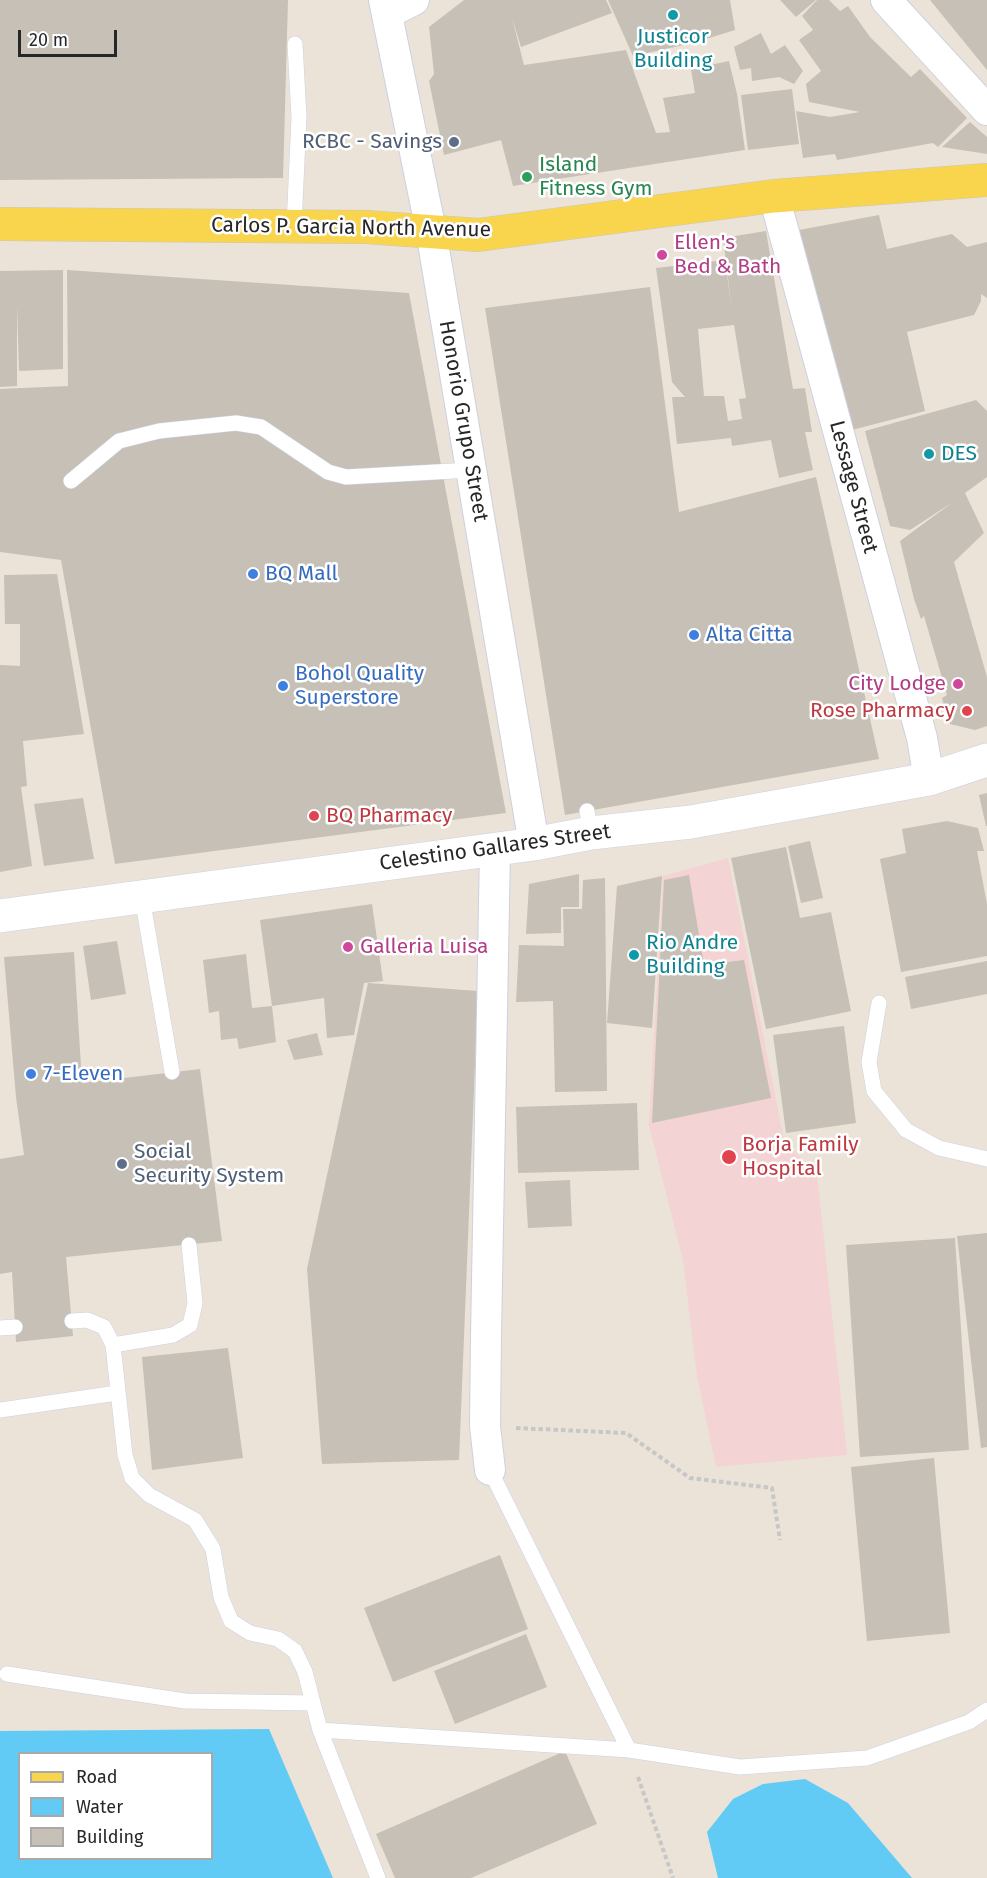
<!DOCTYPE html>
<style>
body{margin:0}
#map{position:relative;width:987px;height:1878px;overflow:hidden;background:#ebe3d7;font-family:"Fira Sans",sans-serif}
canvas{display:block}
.legend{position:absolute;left:18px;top:1752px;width:195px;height:108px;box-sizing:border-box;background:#fff;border:2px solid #a9a9a9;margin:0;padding:8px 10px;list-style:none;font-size:18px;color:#272727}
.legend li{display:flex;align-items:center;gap:12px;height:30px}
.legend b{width:30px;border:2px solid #a9a9a9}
.scale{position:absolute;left:18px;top:30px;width:99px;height:27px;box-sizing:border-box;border:3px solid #272727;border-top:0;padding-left:8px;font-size:18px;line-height:21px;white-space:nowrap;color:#272727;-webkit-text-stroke:4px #fff;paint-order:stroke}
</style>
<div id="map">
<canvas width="987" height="1878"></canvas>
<ul class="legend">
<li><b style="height:8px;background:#f9d54d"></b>Road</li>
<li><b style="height:16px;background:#61cbf6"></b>Water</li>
<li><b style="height:16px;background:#c6c0b7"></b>Building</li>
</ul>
<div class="scale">20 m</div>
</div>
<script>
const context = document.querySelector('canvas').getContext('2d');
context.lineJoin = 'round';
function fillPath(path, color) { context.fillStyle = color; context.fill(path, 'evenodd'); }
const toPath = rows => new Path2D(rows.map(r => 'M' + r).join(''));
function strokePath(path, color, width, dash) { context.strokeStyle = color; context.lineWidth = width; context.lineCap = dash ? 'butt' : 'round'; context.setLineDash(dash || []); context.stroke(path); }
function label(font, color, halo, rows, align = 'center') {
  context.font = font + ' "Fira Sans",sans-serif'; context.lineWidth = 5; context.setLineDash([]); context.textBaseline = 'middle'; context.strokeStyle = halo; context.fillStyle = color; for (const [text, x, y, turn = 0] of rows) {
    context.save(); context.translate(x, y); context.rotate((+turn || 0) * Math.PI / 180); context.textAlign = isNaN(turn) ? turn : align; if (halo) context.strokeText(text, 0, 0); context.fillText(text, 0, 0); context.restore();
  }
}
fillPath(toPath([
 [728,858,784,1140,817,1175,847,1455,716,1467,697,1376,683,1260,649,1125,663,876]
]), '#f3d3d3');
fillPath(toPath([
 [269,1729,333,1878,0,1878,0,1731],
 [20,1754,212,1754,212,1858,20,1858],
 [805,1779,848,1803,912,1878,718,1878,707,1832,733,1799,763,1784]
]), '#61cbf6');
fillPath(toPath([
 [0,0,288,0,283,178,0,180],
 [464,0,606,0,612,13,521,47,512,18,524,65,626,50,656,133,670,132,663,98,695,93,691,69,729,61,737,94,745,150,513,186,501,140,444,155,429,81,434,74,429,27],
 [608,0,730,0,735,30,693,43,633,56],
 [780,0,816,0,796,17],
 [817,0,829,0,840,11,848,6,870,37,911,77,920,69,967,118,938,147,933,143,837,160,835,154,803,158,796,111,830,117,860,112,809,102,806,84,821,71,799,40,813,30,802,16],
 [930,0,987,0,987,70],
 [761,33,771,54,785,45,803,71,794,84,779,77,752,81,751,68,740,70,734,47],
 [792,89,799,144,748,150,741,95],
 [970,122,987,137,987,154,942,147],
 [879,215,887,249,952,234,967,247,987,242,987,298,981,294,981,301,974,315,907,332,925,411,848,431,799,230],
 [766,231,793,389,805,388,812,432,805,432,813,470,779,478,771,440,732,446,731,438,677,444,672,397,685,397,672,382,656,268,725,260,732,311,723,238],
 [734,325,746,398,739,399,742,419,728,421,724,396,704,396,698,329],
 [63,270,63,369,19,371,17,305,17,386,0,387,0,271],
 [67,270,409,293,506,813,115,864,61,560,0,552,0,389,68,386],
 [650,287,679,512,816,477,879,759,565,815,485,308],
 [976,400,987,411,987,477,965,493,984,533,954,562,987,677,987,726,975,730,950,724,942,698,947,695,924,616,921,619,914,599,900,541,953,502,910,530,890,526,865,431],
 [57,574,84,734,23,741,27,786,21,787,32,866,0,872,0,665,20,666,20,624,5,624,4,575],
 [987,793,987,826,986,826,979,795],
 [83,798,94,859,44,866,34,804],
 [947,821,978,828,984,851,977,851,987,904,987,956,901,972,880,859,906,853,902,829],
 [810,841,823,898,801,903,788,846],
 [786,847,800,918,831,912,851,1011,766,1029,731,858],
 [579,874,579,907,561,907,561,933,526,934,529,884],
 [689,875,704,965,744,960,771,1098,652,1123,664,880],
 [662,876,652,1028,607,1023,617,886],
 [605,878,607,1091,555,1092,553,1001,516,1002,519,945,564,946,563,909,582,909,583,880],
 [372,904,383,981,364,983,354,1035,327,1038,324,998,272,1006,260,920],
 [117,941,126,994,91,1000,83,946],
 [74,952,82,1083,200,1069,222,1241,66,1257,73,1336,16,1342,12,1272,0,1274,0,1159,24,1155,16,1097,4,957],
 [246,954,252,1008,272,1006,276,1042,239,1049,237,1038,221,1040,219,1011,209,1013,203,960],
 [987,961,987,994,911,1009,905,977],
 [368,983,478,991,459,1460,322,1464,307,1269],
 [844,1026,856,1123,786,1133,773,1035],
 [317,1033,323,1055,294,1060,287,1040],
 [637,1103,639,1170,518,1173,516,1107],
 [570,1180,572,1226,528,1228,525,1182],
 [987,1233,987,1447,981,1448,957,1236],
 [955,1238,969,1450,860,1457,846,1245],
 [228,1348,243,1458,152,1470,142,1357],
 [934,1458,950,1633,867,1641,851,1467],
 [500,1555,528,1629,393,1682,364,1608],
 [526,1634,547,1687,455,1724,434,1671],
 [565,1751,597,1824,471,1878,395,1878,376,1834]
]), '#c6c0b7');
const service = toPath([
 [294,226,299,117,295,44],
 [71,481,119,441,159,431,236,423,261,427,328,472,346,477,471,470],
 [587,811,591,833],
 [142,897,172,1072],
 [879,1003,869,1062,874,1091,906,1130,939,1148,987,1159],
 [72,1321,87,1320,104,1327,113,1345,125,1455,132,1478,149,1495,195,1520,213,1549,221,1597,231,1621,250,1633,278,1639,295,1651,305,1672,320,1730,378,1878],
 [0,1328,15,1327],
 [113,1345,173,1335,190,1325,195,1303,189,1245],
 [0,1410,117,1393],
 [490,1470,629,1750],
 [7,1674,185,1701,312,1703],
 [320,1730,629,1750,740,1767,867,1758,969,1722,987,1710]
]);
const minor = toPath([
 [384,0,431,231,534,844],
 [886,0,987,110],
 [388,13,414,0],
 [774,196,922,738,929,779],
 [490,1470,485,1426,486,1335,495,849]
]);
const secondary = toPath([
 [0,916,534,844,591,833,691,822,929,779,987,760]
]);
const primary = toPath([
 [0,224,366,227,478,235,774,196,987,180]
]);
strokePath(service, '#ccd0e2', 16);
strokePath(minor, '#ccd0e2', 32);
strokePath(secondary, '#ccd0e2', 34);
strokePath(primary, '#c7c7c7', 34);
strokePath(toPath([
 [516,1428,626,1433,690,1478,772,1488,780,1540],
 [638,1777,673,1878]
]), '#c7c7c7', 4, [4.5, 3]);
strokePath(service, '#fff', 15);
strokePath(minor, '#fff', 30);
strokePath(secondary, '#fff', 33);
strokePath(primary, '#f9d54d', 33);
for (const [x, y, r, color] of [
 [673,15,6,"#0f9aa8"],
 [454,142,6,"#5c6f8a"],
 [527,177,6,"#2e9e5b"],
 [662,255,6,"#d1479c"],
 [929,454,6,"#0f9aa8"],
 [253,574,6,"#3f7fe0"],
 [694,635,6,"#3f7fe0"],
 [958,684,6,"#d1479c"],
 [283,686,6,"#3f7fe0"],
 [967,711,6,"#e0444e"],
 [314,816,6,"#e0444e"],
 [348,947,6,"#d1479c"],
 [634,955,6,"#0f9aa8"],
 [31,1074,6,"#3f7fe0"],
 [729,1157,8,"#e0444e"],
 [122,1164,6,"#5c6f8a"]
]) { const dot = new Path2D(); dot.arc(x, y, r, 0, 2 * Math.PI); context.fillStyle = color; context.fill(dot); strokePath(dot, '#fff', 2); }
label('21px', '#0d838f', '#fff', [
 ["Justicor",673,37,"center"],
 ["Building",673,61,"center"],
 ["DES",941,454],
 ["Rio Andre",646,943],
 ["Building",646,967]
], 'left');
label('21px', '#4e5e75', '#fff', [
 ["RCBC - Savings",442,142],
 ["Social",134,1152,"left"],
 ["Security System",134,1176,"left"]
], 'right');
label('21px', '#27864d', '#fff', [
 ["Island",539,165],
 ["Fitness Gym",539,189]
], 'left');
label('21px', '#272727', '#fff', [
 ["Carlos P. Garcia North Avenue",351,228,1],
 ["Honorio Grupo Street",463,421,80],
 ["Lessage Street",853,487,75],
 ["Celestino Gallares Street",495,848,-8]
]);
label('21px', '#b23c85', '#fff', [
 ["Ellen's",674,243],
 ["Bed & Bath",674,267],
 ["City Lodge",946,684,"right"],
 ["Galleria Luisa",360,947]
], 'left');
label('21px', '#366cbe', '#fff', [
 ["BQ Mall",265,574],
 ["Alta Citta",706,635],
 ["Bohol Quality",295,674],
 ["Superstore",295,698],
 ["7-Eleven",43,1074]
], 'left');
label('21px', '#be3a42', '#fff', [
 ["Rose Pharmacy",955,711,"right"],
 ["BQ Pharmacy",326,816],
 ["Borja Family",742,1145],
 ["Hospital",742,1169]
], 'left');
</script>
